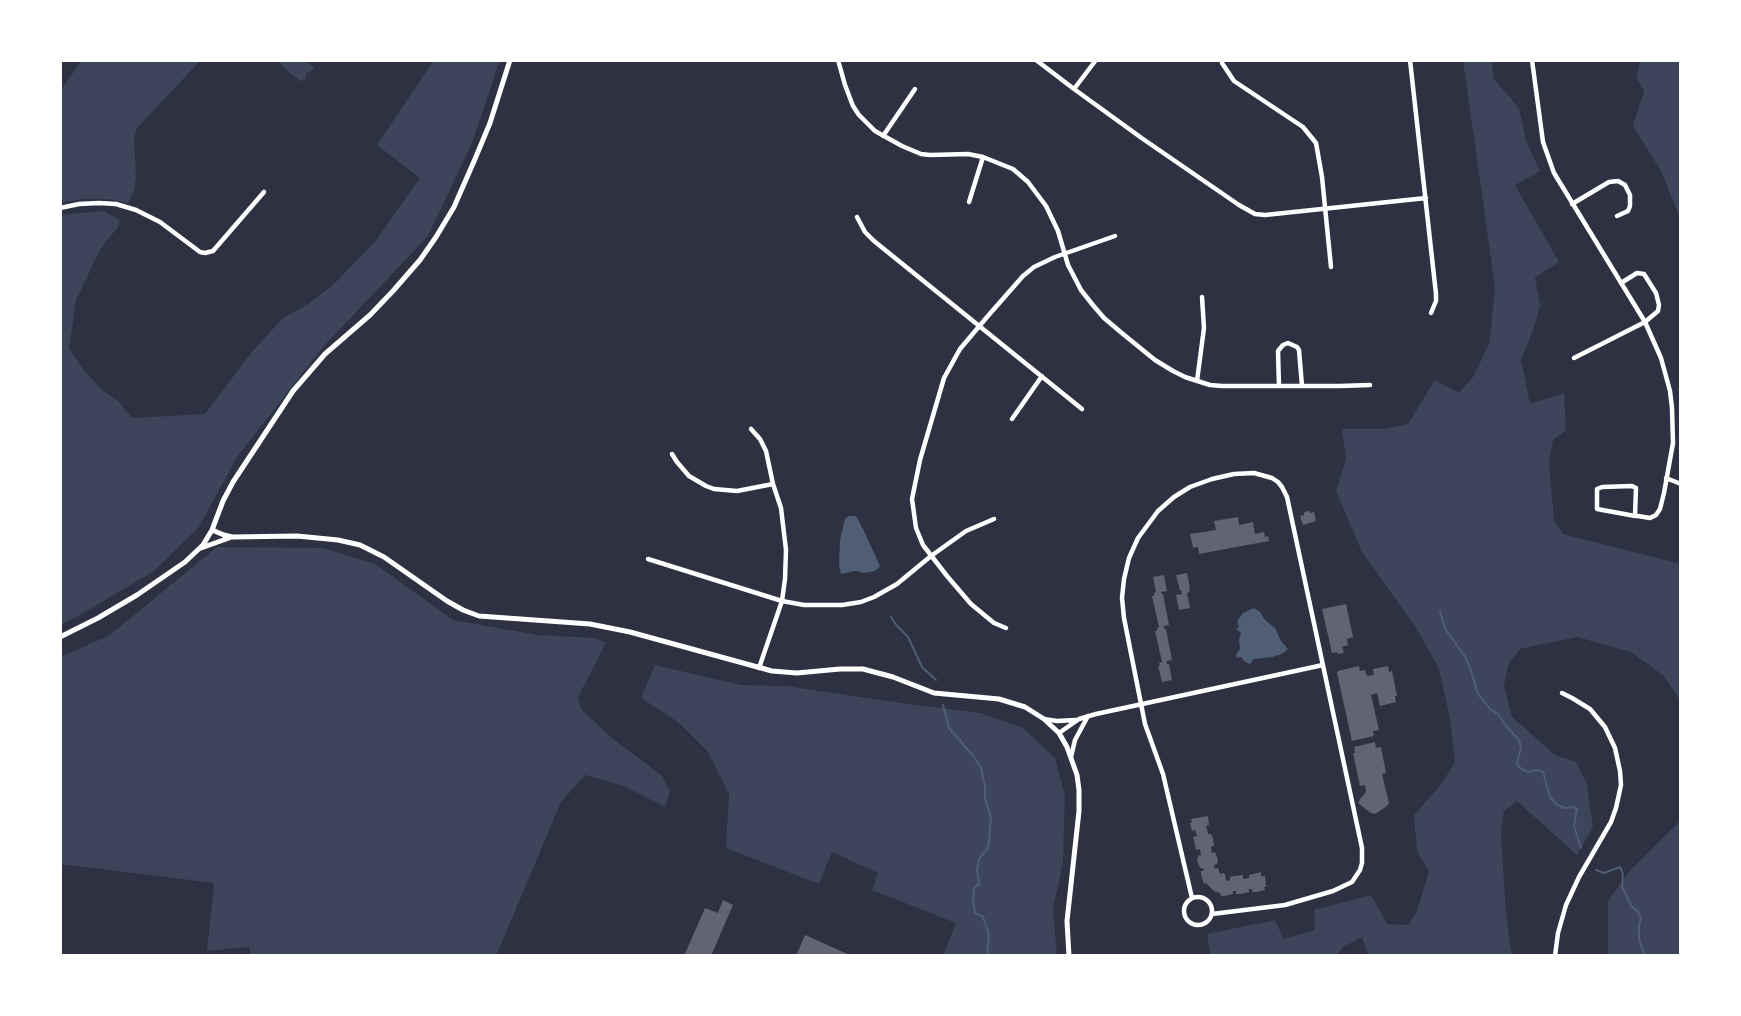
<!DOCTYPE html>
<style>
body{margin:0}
#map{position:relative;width:1741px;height:1016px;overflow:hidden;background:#2d3142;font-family:"Archivo Narrow",sans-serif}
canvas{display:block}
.frame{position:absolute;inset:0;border:62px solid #fff;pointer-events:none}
</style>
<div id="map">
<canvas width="1741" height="1016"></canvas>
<div class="frame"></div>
</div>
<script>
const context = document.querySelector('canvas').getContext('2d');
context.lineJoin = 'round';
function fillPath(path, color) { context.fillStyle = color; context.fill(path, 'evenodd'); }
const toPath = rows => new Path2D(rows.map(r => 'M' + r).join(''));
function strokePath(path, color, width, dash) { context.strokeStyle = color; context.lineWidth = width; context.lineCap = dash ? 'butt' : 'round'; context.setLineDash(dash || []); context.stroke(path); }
fillPath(toPath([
 [82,60,201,60,137,128,134,137,136,177,134,191,128,203,107,199,83,199,60,203,60,91],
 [276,60,304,60,315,68,306,74,305,80,301,81,291,74],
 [434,60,500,60,472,143,428,236,323,347,237,457,199,527,154,571,80,615,60,625,60,215,104,211,120,220,118,227,101,248,76,300,69,348,83,369,101,389,118,401,132,418,205,414,251,353,283,318,307,305,333,285,374,243,420,178,377,145],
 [1463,60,1492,60,1494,79,1519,108,1526,141,1540,171,1515,185,1559,262,1535,277,1540,305,1534,328,1521,360,1530,404,1564,393,1566,430,1553,440,1549,465,1554,520,1563,534,1681,564,1681,702,1664,676,1631,652,1577,637,1520,649,1508,665,1504,686,1512,717,1555,755,1576,762,1587,784,1593,827,1577,855,1517,801,1504,811,1501,832,1506,913,1512,956,1369,956,1362,937,1343,947,1336,956,1210,956,1207,934,1275,920,1284,939,1315,930,1314,910,1371,895,1387,924,1408,925,1417,911,1429,871,1417,851,1414,815,1440,786,1455,762,1449,714,1439,669,1417,629,1362,552,1336,491,1346,459,1342,429,1384,429,1408,424,1435,380,1459,393,1473,377,1489,344,1495,288],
 [1641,60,1681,60,1681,220,1661,171,1633,126,1644,90,1636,77],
 [217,547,323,548,375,564,453,620,538,635,594,638,606,643,578,697,581,709,613,739,661,775,670,791,665,807,624,786,585,775,561,802,496,956,251,956,249,947,207,951,214,883,60,864,60,657,110,635],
 [655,665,741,685,786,686,908,704,981,713,1023,728,1055,758,1065,795,1063,863,1053,908,1057,956,943,956,956,923,872,890,878,873,832,852,819,884,726,848,729,794,708,752,678,722,641,698],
 [1681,807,1681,956,1608,956,1608,901,1631,869,1678,823]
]), '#3c4559');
fillPath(toPath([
 [849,516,856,516,864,531,880,566,875,571,864,573,855,571,841,574,839,565,840,540,845,519],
 [1254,608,1260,612,1265,620,1275,628,1281,641,1288,649,1282,654,1272,657,1254,659,1250,664,1245,662,1241,657,1237,658,1236,654,1240,649,1239,639,1241,633,1236,629,1239,627,1237,621,1243,613]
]), '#4f5d75');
strokePath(toPath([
 [1440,611,1445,629,1464,655,1470,667,1478,694,1490,709,1499,715,1506,726,1519,740,1521,747,1517,763,1520,768,1528,772,1537,770,1543,772,1550,797,1556,804,1564,808,1573,807,1577,809,1574,826,1581,848],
 [891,617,897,626,908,637,922,667,936,680],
 [943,705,949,728,974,757,981,768,985,786,985,799,991,817,989,841,988,848,979,859,977,869,979,884,974,888,973,900,975,913,983,917,989,934,987,956],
 [1596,870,1604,873,1620,867,1623,874,1622,887,1632,907,1638,912,1641,918,1639,925,1639,939,1645,956]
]), '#4f5d75', 2);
fillPath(toPath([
 [1309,511,1310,513,1314,512,1316,521,1303,525,1300,516,1304,515,1304,512],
 [1238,517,1239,525,1253,522,1255,534,1264,532,1265,537,1268,536,1269,541,1199,554,1198,547,1193,548,1190,534,1216,530,1214,521],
 [1187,573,1190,589,1189,589,1190,592,1187,593,1190,608,1179,610,1176,595,1182,594,1181,590,1180,591,1176,575],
 [1164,575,1167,591,1161,592,1162,594,1163,594,1169,625,1164,626,1164,629,1166,629,1172,660,1167,661,1167,664,1169,664,1172,680,1162,682,1158,666,1160,666,1159,663,1162,662,1155,631,1157,631,1157,628,1159,627,1152,596,1154,596,1154,593,1156,592,1153,577],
 [1346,604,1353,637,1347,639,1348,645,1342,647,1344,653,1338,654,1337,652,1332,653,1322,609],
 [1359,666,1360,671,1365,670,1367,676,1374,675,1373,669,1388,666,1389,672,1392,671,1397,696,1395,696,1396,702,1380,706,1377,693,1371,695,1379,730,1373,731,1374,736,1352,741,1337,673,1338,671],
 [1375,742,1376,748,1381,747,1386,773,1382,774,1389,803,1387,806,1375,814,1371,813,1358,803,1360,799,1366,792,1365,785,1360,786,1353,753,1355,753,1354,747],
 [1208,816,1209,825,1206,826,1208,834,1211,834,1213,838,1214,846,1211,847,1212,853,1215,852,1218,860,1217,864,1214,865,1215,869,1218,868,1220,874,1223,873,1225,874,1226,881,1230,880,1230,877,1234,876,1243,875,1243,879,1249,878,1249,875,1261,872,1261,876,1265,876,1266,887,1264,887,1265,890,1257,892,1252,892,1252,889,1249,889,1249,892,1241,894,1236,894,1236,891,1233,891,1233,894,1225,896,1221,896,1220,893,1214,891,1206,883,1204,884,1201,875,1201,871,1204,871,1203,868,1200,868,1197,860,1198,856,1201,855,1200,849,1196,850,1194,841,1193,837,1197,836,1195,830,1192,831,1190,823,1192,822,1191,819],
 [723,900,733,905,711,956,684,956,705,908,718,913],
 [805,935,852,956,796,956]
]), '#626471');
strokePath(toPath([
 [838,60,845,85,853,106,859,115,875,131,902,146,921,154,930,155,968,154,983,157,1013,169,1028,182,1046,206,1058,231,1068,265,1081,290,1092,304,1104,318,1123,334,1155,360,1173,371,1185,377,1210,385,1222,386,1340,386,1370,385],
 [1036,60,1074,89,1143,139,1239,205,1255,214,1265,215,1426,198],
 [1410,60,1436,294,1436,301,1431,313],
 [1532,60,1543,142,1554,173,1645,322,1661,358,1670,391,1672,408,1673,443,1664,493,1660,509,1656,515,1650,518,1638,516,1635,516,1597,509,1597,489,1602,487,1632,486,1636,488,1635,516],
 [1222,63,1234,81,1303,127,1316,143,1322,177,1331,267],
 [1074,89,1096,60],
 [883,136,915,89],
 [969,202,983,157],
 [1572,204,1609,182,1618,181,1625,185,1630,195,1630,206,1628,211,1617,216],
 [60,208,79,204,99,203,116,204,136,210,160,222,200,252,205,253,213,251,264,192],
 [857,217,865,232,874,241,1082,409],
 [1574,358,1645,322,1658,311,1659,305,1656,293,1644,274,1637,273,1621,283],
 [1197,381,1204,328,1202,297],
 [1279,386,1278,351,1283,345,1288,343,1297,347,1299,350,1302,386],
 [1012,419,1042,376],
 [751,429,760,439,766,451,773,484,781,508,786,550,785,579,782,601,759,668],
 [672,454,677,462,689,476,706,486,714,489,737,491,773,484],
 [1666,478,1681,484],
 [648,559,782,601,804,605,842,605,861,602,874,597,897,584,931,556,966,531,994,519],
 [1006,628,994,623,971,604,947,576,923,545,916,528,912,499,920,460,944,378,960,349,987,317,1023,276,1034,267,1055,257,1115,236],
 [1044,719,1057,721,1076,720],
 [1059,733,1079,719,1096,714,1323,665],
 [1071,757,1075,740,1088,716],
 '1184 911a14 14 0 1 1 28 0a14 14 0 1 1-28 0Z',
 [1192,898,1163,774,1145,724,1124,618,1122,598,1124,579,1129,558,1138,538,1158,511,1174,497,1190,487,1212,479,1234,474,1254,473,1272,478,1278,482,1282,487,1287,497,1362,848,1362,863,1360,870,1352,882,1333,891,1285,905,1212,914],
 [1555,956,1558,933,1566,905,1579,877,1611,822,1616,808,1621,785,1620,771,1615,748,1605,727,1590,709,1572,698,1562,693]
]), '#fff', 4.5);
strokePath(toPath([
 [212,530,224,535,232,537,297,536,338,540,360,545,384,557,447,601,463,610,479,616,590,624,630,632,772,671,797,673,840,669,863,669,893,677,934,693,999,699,1025,707,1044,719,1059,733,1067,747,1077,775,1079,790,1079,811,1067,921,1069,956],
 [201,548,229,538],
 [60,637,98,618,137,595,185,562,203,545,212,530,223,501,233,482,293,391,325,354,370,315,393,291,420,260,436,237,454,207,475,159,490,123,510,60]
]), '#fff', 5);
</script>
